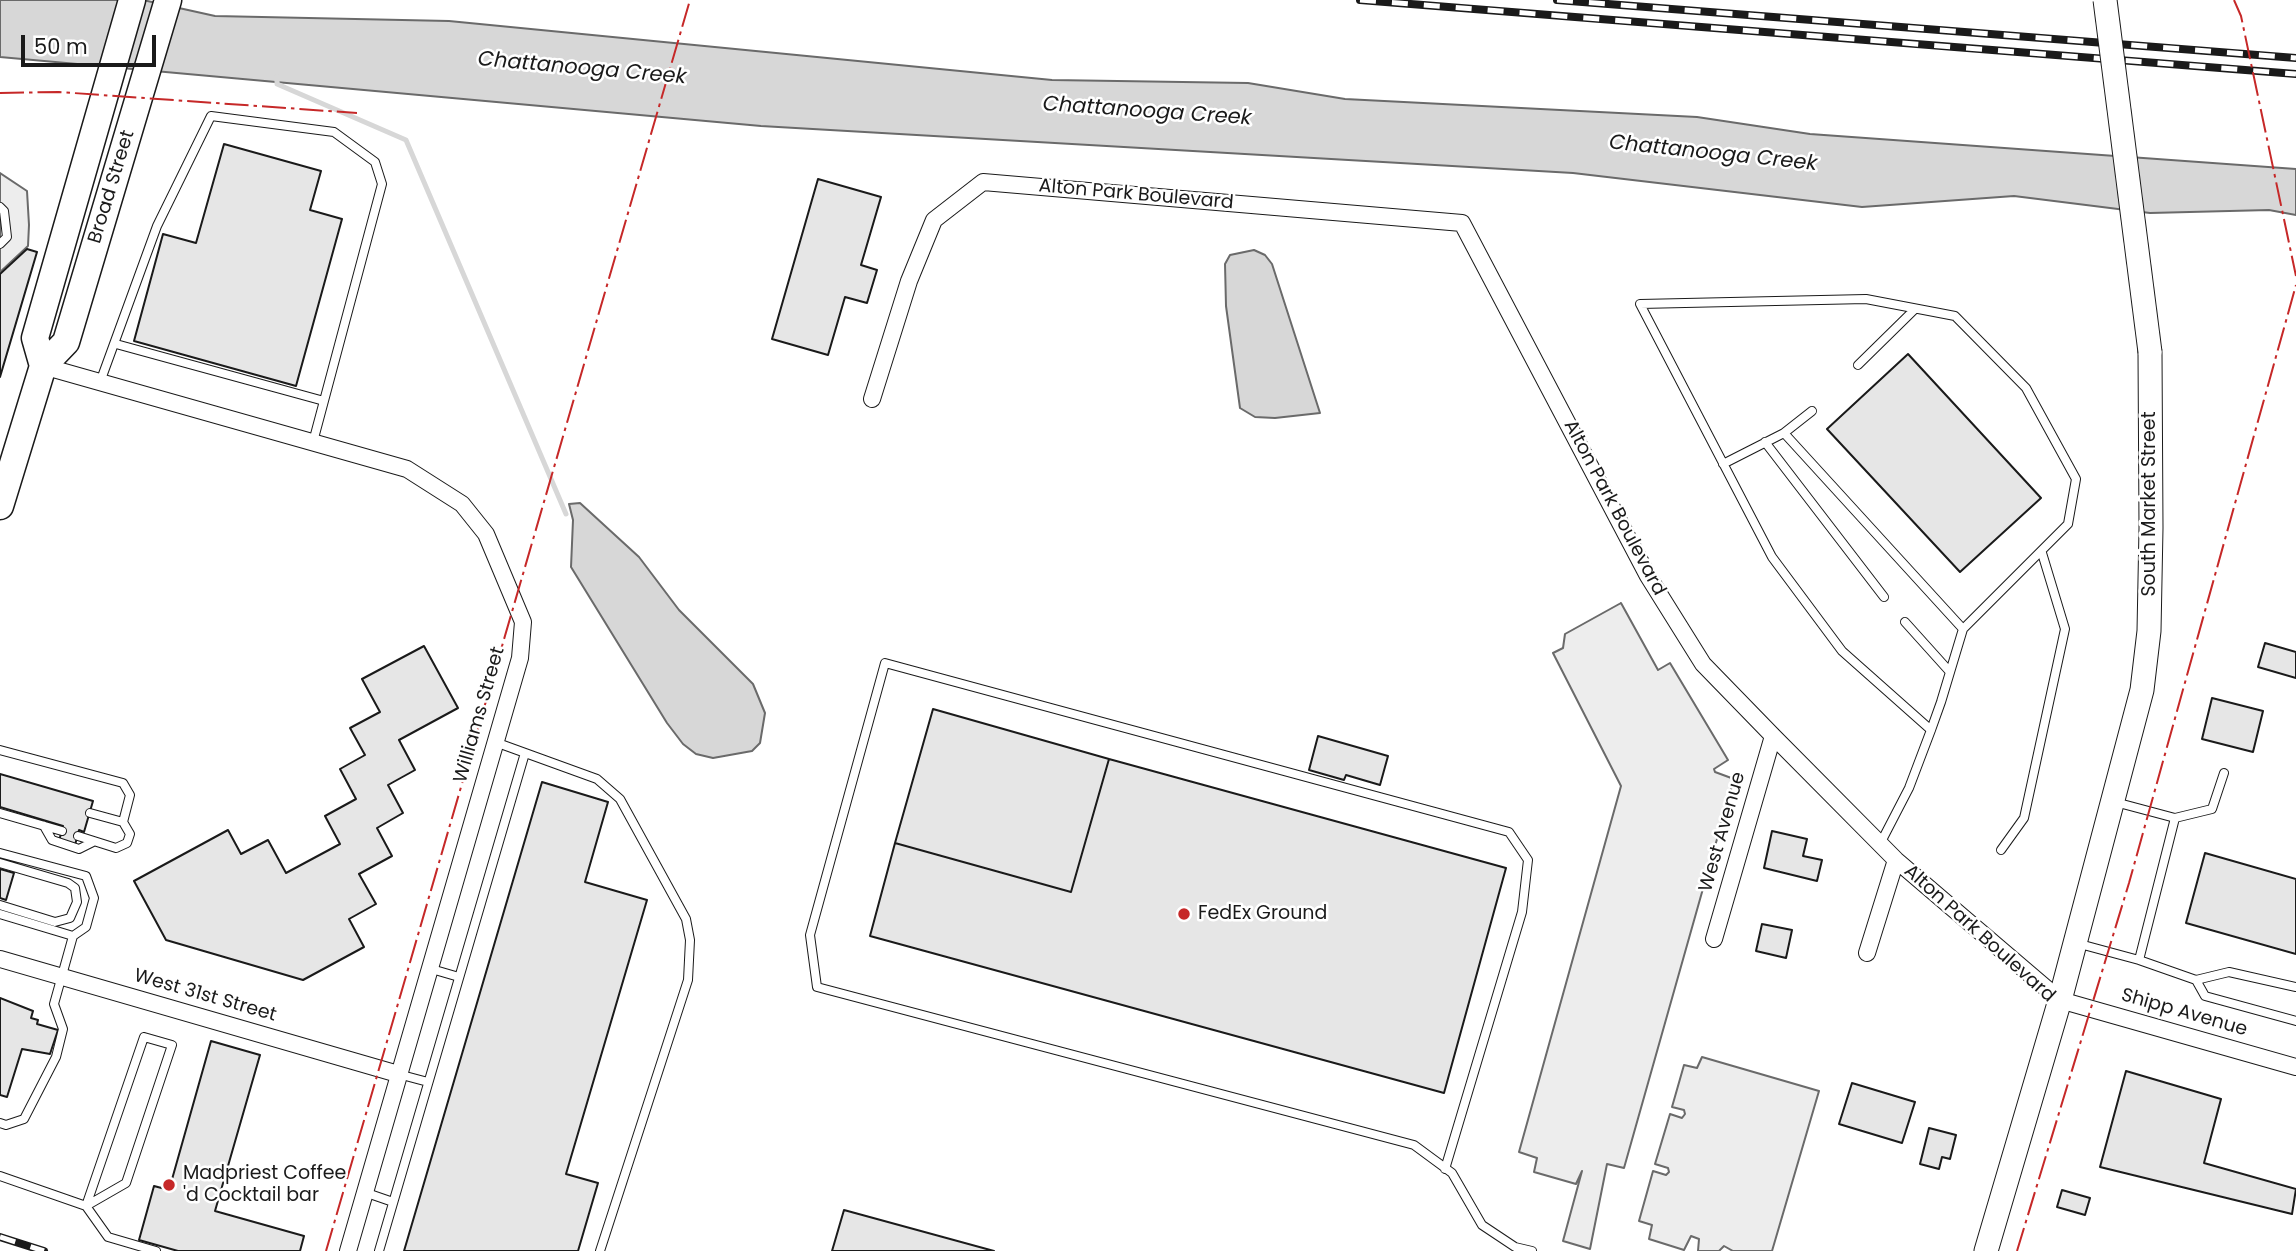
<!DOCTYPE html>
<style>
body{margin:0}
#map{position:relative;width:2296px;height:1251px;overflow:hidden;background:#fff;font-family:Poppins,sans-serif}
canvas{display:block}
.scale{position:absolute;left:21px;top:35px;width:135px;height:32px;box-sizing:border-box;border:4px solid #1a1a1a;border-top:0;padding-left:9px;font-size:21px;line-height:24px;white-space:nowrap;color:#1a1a1a;-webkit-text-stroke:5px #fff;paint-order:stroke}
</style>
<div id="map">
<canvas width="2296" height="1251"></canvas>
<div class="scale">50 m</div>
</div>
<script>
const context = document.querySelector('canvas').getContext('2d');
context.lineJoin = 'round';
function fillPath(path, color) { context.fillStyle = color; context.fill(path, 'evenodd'); }
const toPath = rows => new Path2D(rows.map(r => 'M' + r).join(''));
function strokePath(path, color, width, dash) { context.strokeStyle = color; context.lineWidth = width; context.lineCap = dash ? 'butt' : 'round'; context.setLineDash(dash || []); context.stroke(path); }
function label(font, color, halo, rows, align = 'center') {
  context.font = font + ' Poppins,sans-serif'; context.lineWidth = 5; context.setLineDash([]); context.textBaseline = 'middle'; context.strokeStyle = halo; context.fillStyle = color; for (const [text, x, y, turn = 0] of rows) {
    context.save(); context.translate(x, y); context.rotate((+turn || 0) * Math.PI / 180); context.textAlign = isNaN(turn) ? turn : align; if (halo) context.strokeText(text, 0, 0); context.fillText(text, 0, 0); context.restore();
  }
}
const built = toPath([
 [0,173,27,191,29,225,28,246,0,272,0,173],
 [1621,603,1658,670,1670,663,1728,760,1714,769,1715,772,1734,779,1624,1168,1607,1164,1590,1249,1563,1241,1582,1171,1576,1184,1534,1172,1537,1158,1519,1152,1621,786,1553,653,1563,648,1565,634,1621,603],
 [1702,1057,1819,1091,1772,1251,1733,1251,1724,1246,1719,1251,1698,1251,1699,1239,1691,1236,1684,1250,1649,1239,1652,1225,1639,1221,1653,1171,1666,1175,1669,1172,1668,1168,1655,1164,1670,1114,1682,1118,1685,1114,1684,1110,1672,1107,1684,1065,1697,1068,1702,1057]
]);
fillPath(built, '#ededed');
strokePath(built, '#6a6a6a', 2);
const water = toPath([
 [0,0,143,0,215,16,449,21,1052,80,1248,83,1345,99,1697,117,1810,134,2296,169,2296,215,2269,210,2150,213,2014,196,1862,207,1573,173,761,126,0,57,0,0],
 [1254,250,1265,255,1272,264,1320,413,1275,418,1255,417,1240,408,1226,306,1225,264,1230,255,1254,250],
 [580,503,639,557,679,610,753,684,765,713,760,743,752,751,713,758,696,754,683,744,667,723,571,567,573,520,569,504,580,503]
]);
fillPath(water, '#d7d7d7');
strokePath(water, '#6a6a6a', 2);
strokePath(toPath([
 [277,77,277,84,406,140,566,514]
]), '#d7d7d7', 5);
const building = toPath([
 [224,144,321,171,310,210,342,219,296,386,134,341,163,234,196,243,224,144],
 [818,179,881,197,861,265,877,270,867,303,845,297,828,355,772,339,818,179],
 [27,249,37,252,0,377,0,274,27,249],
 [1908,354,2041,498,1960,572,1827,429,1908,354],
 [2265,643,2296,652,2296,678,2258,667,2265,643],
 [424,646,458,708,399,740,415,770,388,785,403,813,377,828,392,856,359,874,376,904,349,919,364,947,303,980,166,940,134,881,228,830,241,854,268,840,286,873,340,844,325,816,356,799,340,769,365,755,350,728,380,712,362,679,424,646],
 [2212,698,2263,711,2253,752,2202,739,2212,698],
 [933,709,1109,759,1071,892,895,843,933,709],
 [1318,736,1388,756,1380,785,1346,775,1344,780,1309,770,1318,736],
 [1109,759,1506,868,1444,1093,870,936,895,843,1071,892,1109,759],
 [0,774,93,801,84,832,79,830,75,845,59,841,63,826,0,807,0,774],
 [542,782,608,802,585,882,647,900,566,1174,598,1183,578,1251,404,1251,542,782],
 [1772,831,1807,839,1803,856,1822,860,1817,881,1764,868,1772,831],
 [2205,853,2296,879,2296,954,2186,923,2205,853],
 [0,869,14,873,6,900,0,898,0,869],
 [1762,924,1792,930,1786,958,1756,951,1762,924],
 [0,998,33,1011,31,1018,38,1020,37,1024,58,1030,50,1054,22,1049,7,1097,0,1095,0,998],
 [211,1041,260,1055,215,1211,304,1236,300,1251,178,1251,139,1240,154,1186,169,1190,211,1041],
 [2126,1071,2221,1099,2204,1163,2296,1189,2292,1214,2100,1167,2126,1071],
 [1852,1083,1915,1102,1902,1143,1839,1124,1852,1083],
 [1929,1128,1956,1135,1950,1159,1942,1157,1939,1169,1920,1164,1929,1128],
 [2062,1190,2090,1198,2085,1215,2057,1207,2062,1190],
 [844,1210,994,1251,832,1251,844,1210]
]);
fillPath(building, '#e6e6e6');
strokePath(building, '#1a1a1a', 2);
const lane = toPath([
 [0,207,4,211,7,237,0,244],
 [116,344,324,401],
 [1858,365,1915,309],
 [99,385,157,226,211,116,334,132,375,162,382,184,313,442],
 [1812,411,1784,433,1963,629],
 [1765,442,1884,597],
 [1723,464,1784,433],
 [1905,622,1950,672],
 [495,742,597,779,620,799,686,919,690,940,688,980,600,1251],
 [0,750,123,783,130,795,123,822],
 [0,813,62,831],
 [2175,818,2212,809,2224,773],
 [44,826,52,840,79,849,93,842],
 [78,836,116,848,127,843,130,834,123,822,90,813],
 [1880,844,1909,788,1931,730,1941,702,1963,629,2068,524,2076,479,2026,388,1955,316,1866,299,1640,304,1772,557,1842,651,1931,730],
 [2001,850,2024,818,2065,629,2042,553],
 [0,853,86,876,94,898,86,927,73,936,0,914],
 [0,863,68,883,75,888,77,902,70,918,55,922,0,905],
 [2076,943,2139,960,2175,818,2115,802],
 [2139,960,2196,980,2229,972,2296,987],
 [428,968,459,977],
 [2196,980,2205,996,2296,1021],
 [144,1037,172,1045,126,1183,86,1206,144,1037],
 [398,1074,428,1082],
 [0,1123,6,1125,24,1119,56,1057,63,1029,54,1004,73,936],
 [1445,1169,1522,912,1528,860,1509,832,885,663,810,935,817,987,1414,1145,1452,1173,1482,1225,1515,1247,1532,1251],
 [0,1176,86,1206,108,1237,156,1251],
 [364,1192,393,1202],
 [379,1251,525,753]
]);
const street = toPath([
 [43,366,407,469,462,504,486,534,523,622,520,658,348,1251],
 [872,399,909,281,934,220,983,182,1462,223,1648,576,1703,664,1773,736,1896,860,2060,1000,2296,1067],
 [1714,939,1773,736],
 [1867,953,1896,860],
 [0,959,398,1074]
]);
const secondary = toPath([
 [1986,1251,2060,1000,2142,690,2149,631,2151,528,2150,352]
]);
const primary = toPath([
 [43,366,35,338,132,0],
 [0,506,43,366,66,342,168,0]
]);
strokePath(lane, '#1a1a1a', 10);
strokePath(street, '#1a1a1a', 18);
strokePath(secondary, '#1a1a1a', 25);
strokePath(primary, '#1a1a1a', 29);
strokePath(lane, '#fff', 8);
strokePath(street, '#fff', 16);
strokePath(secondary, '#fff', 23);
strokePath(primary, '#fff', 26);
const rail = toPath([
 [1360,0,2296,74],
 [1557,0,2296,58],
 [0,1237,44,1251]
]);
strokePath(rail, '#1a1a1a', 8);
strokePath(rail, '#fff', 5, [16]);
const secondaryBridge = toPath([
 [2105,0,2150,352]
]);
strokePath(secondaryBridge, '#1a1a1a', 25, []);
strokePath(secondaryBridge, '#fff', 23);
strokePath(toPath([
 [2234,0,2241,16,2296,276],
 [0,93,59,92,357,113],
 [326,1251,690,0],
 [2017,1251,2129,883,2296,285]
]), '#c62828', 2, [24, 5, 3.5, 5]);
for (const [x, y, r, color] of [
 [1184,914,7,"#c62828"],
 [169,1185,7,"#c62828"]
]) { const dot = new Path2D(); dot.arc(x, y, r, 0, 2 * Math.PI); context.fillStyle = color; context.fill(dot); strokePath(dot, '#fff', 2.5); }
label('19px', '#1a1a1a', '#fff', [
 ["Broad Street",112,187,-73],
 ["Alton Park Boulevard",1136,195,5],
 ["South Market Street",2150,504,-90],
 ["Alton Park Boulevard",1614,508,62],
 ["Williams Street",480,715,-74],
 ["West Avenue",1723,832,-74],
 ["Alton Park Boulevard",1979,934,42],
 ["West 31st Street",205,996,16],
 ["Shipp Avenue",2184,1013,16]
]);
label('19px', '#1a1a1a', '#fff', [
 ["FedEx Ground",1198,914],
 ["Madpriest Coffee",183,1174],
 ["'d Cocktail bar",183,1196]
], 'left');
label('italic 21px', '#1a1a1a', '#fff', [
 ["Chattanooga Creek",582,69,5],
 ["Chattanooga Creek",1147,112,4],
 ["Chattanooga Creek",1713,154,6]
]);
</script>
